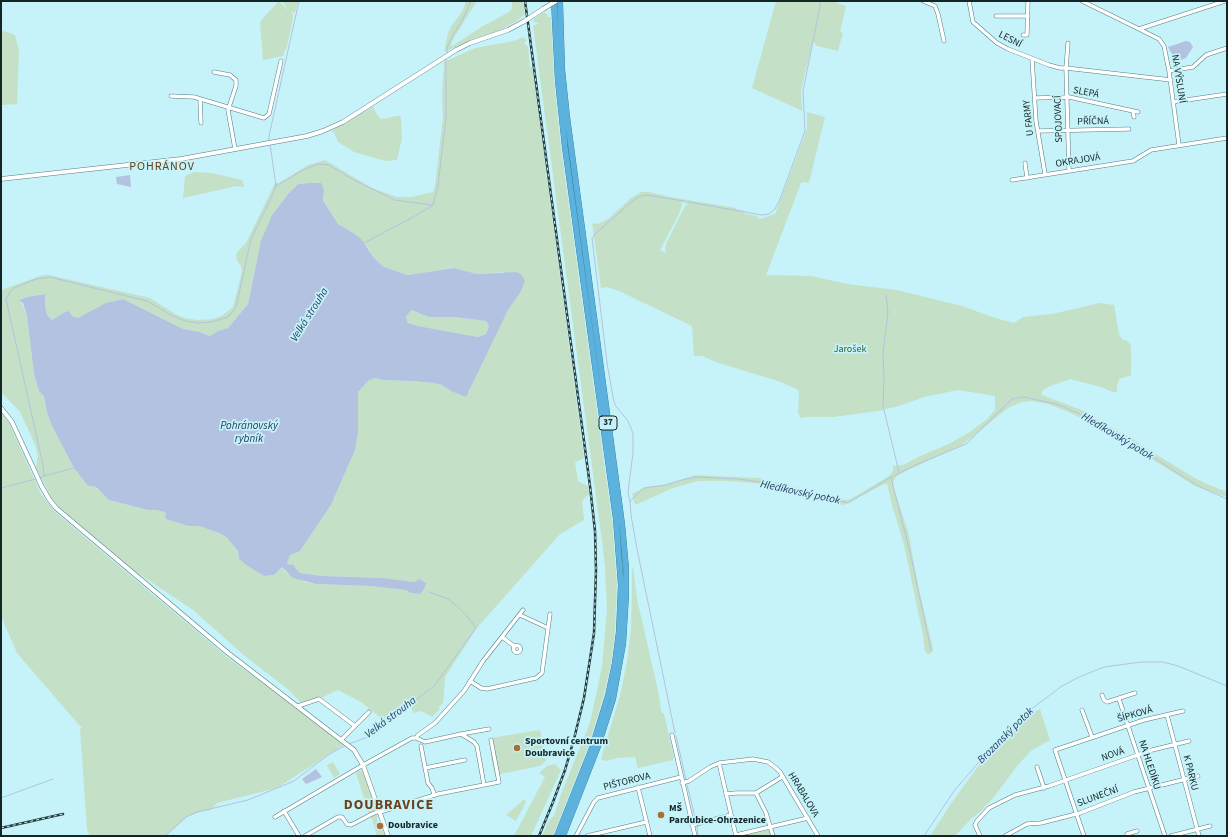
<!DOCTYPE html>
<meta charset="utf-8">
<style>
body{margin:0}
#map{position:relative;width:1228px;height:837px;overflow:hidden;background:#c5f3f9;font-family:"Source Sans 3",sans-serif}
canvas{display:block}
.frame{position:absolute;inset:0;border:2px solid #132527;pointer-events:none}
</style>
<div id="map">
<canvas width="1228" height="837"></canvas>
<div class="frame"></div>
</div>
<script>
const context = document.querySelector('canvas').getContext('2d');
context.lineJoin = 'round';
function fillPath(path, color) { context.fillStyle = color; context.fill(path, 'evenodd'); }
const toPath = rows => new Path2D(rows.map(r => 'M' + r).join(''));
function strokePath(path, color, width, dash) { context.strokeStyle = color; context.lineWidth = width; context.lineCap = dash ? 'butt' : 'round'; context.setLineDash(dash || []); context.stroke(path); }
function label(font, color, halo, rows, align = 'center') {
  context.font = font + ' "Source Sans 3",sans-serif'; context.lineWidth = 3.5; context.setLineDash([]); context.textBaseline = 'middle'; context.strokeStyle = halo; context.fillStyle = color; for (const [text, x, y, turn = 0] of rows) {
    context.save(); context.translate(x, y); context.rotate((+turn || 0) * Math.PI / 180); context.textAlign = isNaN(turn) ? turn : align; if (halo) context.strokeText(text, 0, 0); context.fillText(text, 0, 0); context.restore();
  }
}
fillPath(toPath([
 [279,1,289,11,282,1,298,1,295,13,291,12,293,14,293,19,287,46,283,56,263,60,260,23,263,18],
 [466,1,477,1,455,36,451,44,452,46,483,26,509,12,512,8,512,2,523,2,525,14,517,21,499,31,473,39,444,52,448,33,452,25,462,12],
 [776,1,837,1,837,3,846,6,840,32,843,33,838,51,817,46,813,41,801,90,802,111,752,88],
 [544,12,547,14,548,17,551,17,554,81,561,148,612,520,617,585,615,631,611,663,604,695,588,747,553,836,542,836,549,820,554,816,561,794,590,723,602,667,607,610,605,568,602,541,533,26,539,23,533,22,534,19],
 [4,31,15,35,19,51,17,104,2,105,1,32],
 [523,37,527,40,524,43,528,47,530,69,532,65,584,458,575,462,578,481,588,486,589,494,582,501,584,520,560,534,476,629,445,677,443,703,438,708,440,709,432,717,421,711,413,713,411,705,388,724,361,702,338,690,304,706,289,690,246,657,193,610,136,572,59,507,52,499,36,467,38,456,35,444,20,412,1,392,1,290,43,275,49,275,150,298,177,315,185,318,197,320,213,319,223,315,233,307,242,272,241,266,237,261,236,255,239,250,246,243,275,183,279,183,308,165,325,160,372,188,397,197,411,197,433,192,435,186,443,117,442,95,444,63,442,63,475,48,514,41],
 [309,183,324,190,323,199,338,224,355,234,368,248,374,258,384,267,408,275,454,268,477,274,503,272,520,293,508,310,471,385,469,392,451,391,442,385,434,383,412,381,383,380,375,378,369,379,358,392,358,433,355,450,331,505,300,551,290,555,287,563,290,565,292,564,300,573,322,576,383,578,415,582,420,594,411,593,406,590,370,586,316,584,305,582,285,572,282,567,274,575,264,576,246,565,239,559,238,551,226,537,219,533,199,526,188,526,167,519,165,512,156,510,148,510,109,500,104,494,93,486,88,486,74,468,52,426,47,413,44,396,39,390,34,374,27,316,20,299,27,297,42,294,47,315,52,320,65,312,69,311,72,316,78,318,123,299,183,329,200,332,210,336,218,331,228,328,248,304,258,256,272,215,289,193,298,184],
 [374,106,374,109,378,116,381,119,388,118,396,116,400,116,401,118,402,138,397,160,385,161,354,152,338,142,334,133,331,131],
 [807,112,825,117,809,183,803,182,801,183,766,275,811,276,847,284,897,290,962,306,995,318,1014,323,1023,317,1052,314,1100,303,1114,305,1119,334,1123,340,1128,341,1131,346,1131,375,1129,376,1119,379,1117,386,1117,392,1112,392,1101,387,1070,379,1048,387,1042,391,1042,395,1084,411,1122,434,1133,439,1142,446,1195,478,1209,485,1227,492,1227,497,1195,486,1099,426,1066,411,1048,404,1031,401,1022,402,1008,408,962,445,910,469,897,476,893,482,894,489,908,531,918,585,933,649,933,651,928,655,925,651,923,635,904,545,892,505,887,484,884,484,846,504,843,505,762,484,729,481,698,481,673,488,635,505,632,494,645,487,664,485,695,475,758,478,808,490,829,498,848,500,856,496,889,476,893,471,893,466,903,465,920,456,949,444,970,432,986,420,995,410,995,396,958,390,924,397,899,406,878,411,833,417,805,417,801,418,798,413,799,393,798,390,781,382,719,363,702,356,694,356,692,326,619,291,607,287,601,288,592,223,598,224,608,219,631,198,641,192,649,192,670,197,736,208,736,209,745,211,743,213,757,216,760,219,775,214,807,129],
 [681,202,688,204,685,206,667,242,665,249,666,253,660,250,679,214,682,205],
 [195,172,212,173,242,180,244,187,236,186,183,198,185,176],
 [410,310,429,317,455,317,486,321,489,326,486,334,478,337,418,326,408,323,406,317],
 [1,413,9,423,41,494,55,512,227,657,311,718,345,744,277,788,217,803,211,810,200,812,187,817,166,836,90,836,87,830,80,729,82,727,81,726,79,725,17,653,1,616],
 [633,567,637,599,659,695,661,712,664,714,674,757,673,760,638,768,635,757,618,758,605,761,601,759,621,692,627,661,631,630,632,593,632,569],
 [1040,709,1050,740,1032,750,1017,766,994,797,980,812,973,817,955,836,930,836,952,802,979,765,1021,722,1032,713],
 [540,730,546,761,540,766,495,775,491,757,491,738],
 [333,762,340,774,334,778,327,765],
 [555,764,561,770,531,836,514,836,545,777,539,773,547,766],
 [357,771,361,771,364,773,376,809,376,811,369,814,356,773,358,772],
 [523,800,525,800,526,802,516,821,506,815],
 [377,814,378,817,377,817,377,821,386,836,377,836,371,816],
 [768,829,769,830,771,836,740,836]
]), '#c4e1c7');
fillPath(toPath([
 [1186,41,1190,42,1193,47,1186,58,1181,60,1172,54,1168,47],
 [130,175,131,187,117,184,116,177],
 [309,183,321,183,324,190,323,200,338,224,355,234,362,240,374,258,384,267,408,275,454,268,477,274,516,272,521,274,525,281,520,293,508,310,466,397,451,391,442,385,434,383,412,381,383,380,375,378,369,380,358,392,358,433,355,450,331,505,300,551,290,555,287,563,290,565,292,564,300,573,322,576,383,578,415,582,419,579,426,583,424,589,420,594,411,593,406,590,370,586,316,584,293,578,282,567,274,575,264,576,246,565,239,559,238,551,226,537,219,533,199,526,188,526,166,519,165,512,156,510,148,510,109,500,97,488,93,486,88,486,74,468,52,426,47,413,44,396,39,391,34,374,27,316,23,303,19,300,27,297,45,294,45,305,47,315,52,320,65,312,69,311,72,316,78,318,106,303,123,299,183,329,200,332,210,336,218,331,228,328,248,304,261,241,272,215,289,193,298,184],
 [411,310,429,317,455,317,486,321,489,326,486,334,478,337,418,326,408,323,406,317],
 [316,769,322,777,306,784,302,779]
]), '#b3c2e1');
strokePath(toPath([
 [447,54,447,48,453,35,463,19,471,1],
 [269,141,269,136,299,1],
 [270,144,276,186],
 [688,202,762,215,769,214,775,209,780,199,805,131,803,91,821,1],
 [364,243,415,216,433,205,438,186,446,117,446,58],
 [886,295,888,312,883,353,884,378,883,406,899,472],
 [44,476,74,468],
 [39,478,44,476,43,465,6,299,10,292,14,288,36,279,50,277,147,301,171,315,185,321,198,323,211,322,225,318,229,316,236,307,251,239,272,196,276,186,303,170,318,164,329,165,352,179,395,200,432,205],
 [891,478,910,552,931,650],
 [1,488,36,479],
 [630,502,628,492,633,453,633,433,628,421,615,405,613,397,607,363,592,238,596,233,636,198,641,196,647,195,684,201],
 [675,733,637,549,631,515,630,502,633,498,644,488,665,485,682,480,696,477,738,479,761,482,848,503,891,477,918,464,966,444,1012,399,1024,397,1056,404,1078,413,1156,459,1198,486,1227,499],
 [676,736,686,780],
 [349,744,370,736,435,685,476,628,467,616,456,605,448,599,429,592],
 [687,785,696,821],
 [1,798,53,779],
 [697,826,698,836],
 [165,836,186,817,197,812,248,800,294,781,328,755,346,745],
 [924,836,954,791,991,748,1030,710,1062,686,1079,677,1104,667,1141,662,1163,662,1178,666,1227,686]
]), '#b3c2e1', 1);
const minor = toPath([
 [923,1,935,6,938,14,944,41],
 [969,1,973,22,997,43,1008,49,1049,65,1060,68,1066,68,1069,170],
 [1082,1,1139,29,1225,1],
 [996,16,1028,16],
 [1139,29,1159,39,1164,46,1169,71,1179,145],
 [1023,35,1027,35,1028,1],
 [1068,43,1066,68,1171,80],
 [1032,59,1036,121,1045,174],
 [1169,71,1193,67,1206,55,1227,48],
 [214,72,230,75,236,80,236,86,228,110,235,149],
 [171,96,194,97,264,118,269,114,281,61],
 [1035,98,1069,97,1138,112],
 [200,99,201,123],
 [1173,102,1227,94],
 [1133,111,1134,117],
 [1038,131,1129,129],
 [1025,163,1027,178],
 [1012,180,1133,161,1151,150,1227,138],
 [520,615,548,628],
 [502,637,514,646],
 '513.5 649a3.5 3.5 0 1 1 7 0a3.5 3.5 0 1 1-7 0Z',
 [470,681,481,688,487,689,536,678,542,673,550,614],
 [1102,695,1104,700,1107,702,1135,693],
 [1119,699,1165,836],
 [298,706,319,699,355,726],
 [1082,710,1092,737],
 [1167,715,1199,836],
 [461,734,489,729],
 [672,735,695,836],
 [416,738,418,735,435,723,464,691,483,661,523,610],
 [342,739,369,712],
 [421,746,428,783,432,788,434,794],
 [719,763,736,836],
 [1037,767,1044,788],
 [425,768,465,760],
 [682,783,689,781,710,767,719,763,753,759,768,762,776,768,780,772,818,836],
 [638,787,650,836],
 [756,793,782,777],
 [726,794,736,793,756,793,766,813,773,836],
 [284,811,299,836],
 [380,812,438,794,499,782,491,740],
 [275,817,365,764,412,738,416,738,425,742,461,734,474,742,477,746,484,785],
 [692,825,731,815],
 [1127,834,1137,831],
 [736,835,808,818],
 [305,836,338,817,342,817,347,824,351,825,372,814,379,811],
 [576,836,594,802,598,798,681,777],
 [587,836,646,822],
 [980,836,975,825,977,821,989,808,1015,795,1049,786,1152,750,1189,741],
 [1005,836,1027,824,1041,823,1080,813,1134,792,1198,776],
 [1084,836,1055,750,1144,720,1183,711],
 [1171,836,1210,826]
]);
const tertiary = toPath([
 [534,15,543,9],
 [1,179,181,159,307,136,323,131,343,122,456,50,470,43,508,30,523,22],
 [1,408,12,422,42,487,49,499,56,508,228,653,354,750,363,765,388,836]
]);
const trunk = toPath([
 [554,1,558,81,565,147,616,519,621,585,619,632,615,663,608,696,592,748,557,836],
 [560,1,562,69,567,117,622,524,626,568,626,595,623,644,613,699,597,749,563,836]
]);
strokePath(minor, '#537d83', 4.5);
strokePath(tertiary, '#537d83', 5);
strokePath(trunk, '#287497', 6);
strokePath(minor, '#fff', 3.5);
strokePath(tertiary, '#fff', 4);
strokePath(trunk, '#5cb2dc', 5.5);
const rail = toPath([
 [525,1,590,486,595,531,596,570,594,633,584,698,574,739,565,770,553,802,539,836],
 [1,828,63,814]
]);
strokePath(rail, '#263b3d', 2.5);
strokePath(rail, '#c5f3f9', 1, [3]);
const tertiaryBridge = toPath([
 [543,9,556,1],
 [523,22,534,15]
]);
strokePath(tertiaryBridge, '#537d83', 5, []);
strokePath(tertiaryBridge, '#fff', 4);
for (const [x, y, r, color] of [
 [517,748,4,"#ad6e35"],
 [661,815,4,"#ad6e35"],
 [380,826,4,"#ad6e35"]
]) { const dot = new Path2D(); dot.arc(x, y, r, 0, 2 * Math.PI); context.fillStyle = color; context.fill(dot); strokePath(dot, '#c5f3f9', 1.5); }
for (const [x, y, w] of [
 [608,423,18]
]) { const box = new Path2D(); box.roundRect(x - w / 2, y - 7, w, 14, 3); context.fillStyle = '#c5f3f9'; context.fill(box); strokePath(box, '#132527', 1); }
label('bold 9px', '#132527', null, [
 ["37",608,423]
]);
label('10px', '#132527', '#c5f3f9', [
 ["LESNÍ",1010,40,27],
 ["NA VÝSLUNÍ",1178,79,81],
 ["SLEPÁ",1086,93,11],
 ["U FARMY",1029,118,-96],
 ["SPOJOVACÍ",1059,119,-92],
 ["PŘÍČNÁ",1093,122,-1],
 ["OKRAJOVÁ",1078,161,-9],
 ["ŠÍPKOVÁ",1135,715,-16],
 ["NOVÁ",1113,755,-20],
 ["NA HLEDÍKU",1149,765,72],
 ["K PARKU",1190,773,76],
 ["PIŠTOROVA",627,782,-14],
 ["HRABALOVA",803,795,59],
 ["SLUNEČNÍ",1098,797,-20]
]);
label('10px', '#34603b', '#c5f3f9', [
 ["Jarošek",850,350]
]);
label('bold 10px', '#132527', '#c5f3f9', [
 ["Sportovní centrum",525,742],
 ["Doubravice",525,754],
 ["MŠ",669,809],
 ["Pardubice-Ohrazenice",669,821],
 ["Doubravice",388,826]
], 'left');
label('italic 11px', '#273963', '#c5f3f9', [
 ["Velká strouha",310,315,-58],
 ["Pohránovský",249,427],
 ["rybník",249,440],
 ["Hledíkovský potok",1117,437,31],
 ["Hledíkovský potok",800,493,12],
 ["Velká strouha",391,718,-37],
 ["Brozanský potok",1006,736,-45]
]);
context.letterSpacing = '1px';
label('12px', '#6b4019', '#c5f3f9', [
 ["POHRÁNOV",162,167]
]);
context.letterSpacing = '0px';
context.letterSpacing = '1px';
label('bold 14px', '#6b4019', '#c5f3f9', [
 ["DOUBRAVICE",389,806]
]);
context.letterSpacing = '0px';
</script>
